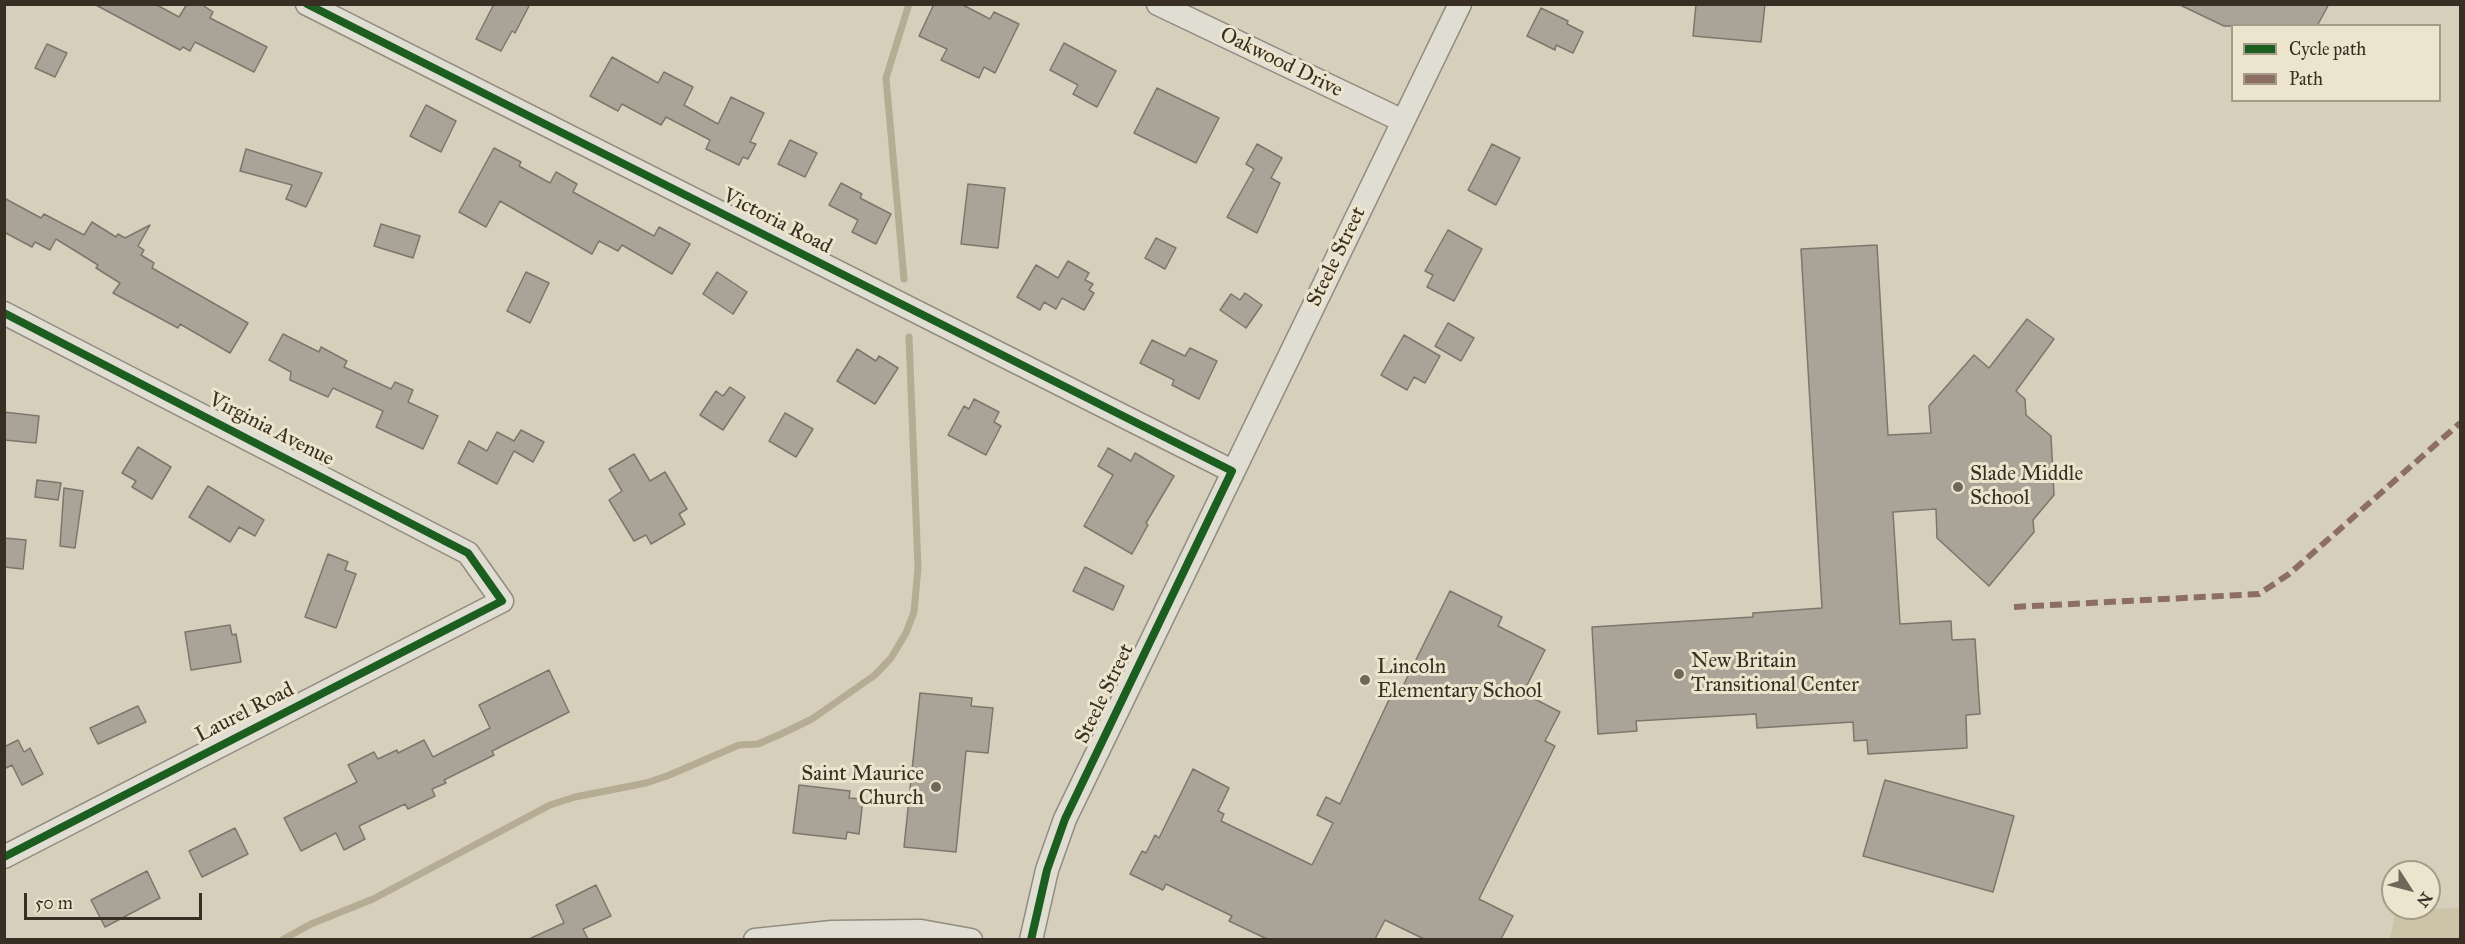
<!DOCTYPE html>
<style>
body{margin:0}
#map{position:relative;width:2465px;height:944px;overflow:hidden;background:#d6cfbc;font-family:"IM FELL Great Primer",serif}
canvas{display:block}
.frame{position:absolute;inset:0;border:6px solid #392e23;pointer-events:none}
.legend{position:absolute;left:2231px;top:24px;width:210px;height:78px;box-sizing:border-box;background:#ece4cc;border:2px solid #a49b88;margin:0;padding:8px 10px;list-style:none;font-size:18px;color:#392e23}
.legend li{display:flex;align-items:center;gap:12px;height:30px}
.legend b{width:30px;border:2px solid #a49b88}
.north{position:absolute;left:2381px;top:860px;width:60px;height:60px;box-sizing:border-box;background:#ece4cc;border:2px solid #a49b88;border-radius:50%;rotate:126deg;font-size:16px;font-weight:700;line-height:24px;text-align:center;color:#392e23}
.north::after{content:'';display:block;margin:auto;width:21px;height:27px;background:#706659;clip-path:polygon(50% 0,100% 100%,50% 72%,0 100%)}
.scale{position:absolute;left:24px;top:893px;width:178px;height:27px;box-sizing:border-box;border:3px solid #392e23;border-top:0;padding-left:8px;font-size:18px;line-height:21px;white-space:nowrap;color:#392e23;-webkit-text-stroke:4px #ece4cc;paint-order:stroke}
</style>
<div id="map">
<canvas width="2465" height="944"></canvas>
<div class="frame"></div>
<ul class="legend">
<li><b style="height:8px;background:#1b5e20"></b>Cycle path</li>
<li><b style="height:8px;background:#8d6e63"></b>Path</li>
</ul>
<div class="north">N</div>
<div class="scale">50 m</div>
</div>
<script>
const context = document.querySelector('canvas').getContext('2d');
context.lineJoin = 'round';
function fillPath(path, color) { context.fillStyle = color; context.fill(path, 'evenodd'); }
const toPath = rows => new Path2D(rows.map(r => 'M' + r).join(''));
function strokePath(path, color, width, dash) { context.strokeStyle = color; context.lineWidth = width; context.lineCap = dash ? 'butt' : 'round'; context.setLineDash(dash || []); context.stroke(path); }
function label(font, color, halo, rows, align = 'center') {
  context.font = font + ' "IM FELL Great Primer",serif'; context.lineWidth = 6; context.setLineDash([]); context.textBaseline = 'middle'; context.strokeStyle = halo; context.fillStyle = color; for (const [text, x, y, turn = 0] of rows) {
    context.save(); context.translate(x, y); context.rotate((+turn || 0) * Math.PI / 180); context.textAlign = isNaN(turn) ? turn : align; if (halo) context.strokeText(text, 0, 0); context.fillText(text, 0, 0); context.restore();
  }
}
fillPath(toPath([
 [2460,907,2460,939,2390,939,2395,913]
]), '#ccc3a9');
strokePath(toPath([
 [904,279,886,78,909,4],
 [282,940,311,924,373,899,550,805,575,797,646,783,667,776,739,745,758,744,781,734,812,719,875,675,891,658,906,633,914,612,918,568,909,337]
]), '#b6ab93', 7);
const building = toPath([
 [94,4,155,4,179,17,187,4,201,4,213,12,210,18,267,47,254,72,195,42,190,51,183,47,180,50,94,4],
 [494,4,530,4,515,33,512,31,501,51,476,39,494,4],
 [934,4,961,4,990,19,994,12,1019,24,995,73,984,67,979,78,941,60,947,49,919,36,934,4],
 [1696,4,1765,4,1761,42,1693,36,1696,4],
 [2178,4,2329,4,2317,26,2224,26,2178,4],
 [1541,8,1568,21,1567,24,1583,32,1573,53,1556,45,1555,50,1527,36,1541,8],
 [1064,43,1116,71,1097,107,1073,94,1078,85,1050,70,1064,43],
 [47,44,67,53,55,77,35,68,47,44],
 [612,57,658,83,664,72,693,87,684,105,718,124,731,97,764,113,750,142,756,144,748,159,743,157,739,165,706,149,710,140,666,117,661,125,622,104,618,111,590,96,612,57],
 [1157,88,1219,118,1196,163,1134,133,1157,88],
 [426,105,456,121,441,152,410,136,426,105],
 [790,140,817,153,805,177,778,164,790,140],
 [1257,144,1282,158,1271,178,1280,183,1257,233,1227,217,1254,169,1246,164,1257,144],
 [1492,144,1520,158,1496,205,1468,190,1492,144],
 [494,148,521,162,519,166,550,183,556,172,577,184,573,192,654,236,659,227,690,244,672,274,622,245,618,251,599,241,592,254,500,201,486,227,459,212,494,148],
 [246,149,322,173,306,207,286,199,292,185,240,171,246,149],
 [841,183,862,194,860,198,891,214,876,244,852,232,858,220,829,205,841,183],
 [968,184,1005,188,998,248,961,244,968,184],
 [4,198,41,218,44,214,84,235,92,222,116,237,118,234,125,238,150,225,138,246,144,250,141,255,154,263,152,268,248,323,230,353,180,324,178,328,113,293,120,283,96,268,98,265,56,239,50,250,35,242,32,247,4,232,4,198],
 [381,224,420,236,413,258,374,246,381,224],
 [1448,230,1482,249,1454,301,1427,287,1433,275,1425,271,1448,230],
 [1156,238,1176,248,1165,269,1145,258,1156,238],
 [1877,245,1888,435,1931,433,1929,406,1974,355,1989,368,2027,319,2054,339,2016,391,2025,399,2026,415,2051,436,2054,495,2033,520,2034,532,1989,586,1937,538,1936,509,1893,512,1900,624,1951,621,1952,640,1975,639,1980,714,1966,715,1967,748,1868,754,1867,740,1854,741,1853,722,1757,728,1756,714,1636,721,1637,731,1598,734,1592,627,1753,617,1753,613,1822,608,1801,249,1877,245],
 [1068,261,1089,273,1085,280,1093,284,1089,290,1094,293,1084,310,1062,298,1056,309,1044,302,1040,310,1017,297,1036,265,1058,278,1068,261],
 [526,272,549,283,530,323,507,311,526,272],
 [717,272,747,292,733,314,703,294,717,272],
 [1245,293,1262,305,1246,328,1220,310,1231,294,1240,300,1245,293],
 [1448,323,1474,338,1461,361,1435,346,1448,323],
 [283,334,319,352,321,347,347,361,344,367,391,389,395,382,413,390,408,402,438,416,423,449,376,427,383,411,333,388,328,397,290,380,291,372,269,360,283,334],
 [1404,335,1440,356,1425,383,1414,377,1407,390,1381,375,1404,335],
 [1152,340,1185,356,1190,348,1217,361,1199,399,1172,385,1174,380,1140,363,1152,340],
 [857,349,876,361,879,356,898,368,875,404,837,381,857,349],
 [730,387,745,397,723,430,700,415,716,391,723,396,730,387],
 [974,399,999,412,994,422,1001,426,986,455,948,435,964,406,969,409,974,399],
 [4,412,39,416,36,443,4,440,4,412],
 [785,413,813,429,796,457,769,441,785,413],
 [521,430,544,442,533,462,514,451,497,484,458,463,469,441,487,451,497,432,514,441,521,430],
 [138,447,171,467,152,499,132,487,136,481,122,473,138,447],
 [1108,448,1131,461,1135,453,1174,476,1146,523,1148,525,1132,554,1084,526,1113,475,1098,466,1108,448],
 [634,454,650,481,665,472,687,509,679,514,685,524,651,544,646,535,634,541,609,500,622,491,609,469,634,454],
 [37,480,61,483,58,500,35,497,37,480],
 [208,486,264,520,255,536,239,527,230,542,189,517,208,486],
 [64,488,83,491,75,548,60,546,64,488],
 [4,538,26,540,23,569,4,567,4,538],
 [328,554,348,562,345,570,356,574,336,628,305,617,328,554],
 [1085,567,1124,586,1113,610,1073,591,1085,567],
 [1450,591,1502,617,1498,626,1545,650,1523,693,1560,712,1545,741,1555,746,1479,899,1513,916,1501,939,1424,939,1385,920,1375,939,1267,939,1229,921,1232,916,1166,884,1163,890,1130,874,1142,851,1146,853,1155,835,1159,838,1193,769,1229,788,1218,811,1224,814,1221,821,1312,865,1333,823,1317,815,1326,797,1340,804,1395,687,1401,690,1450,591],
 [230,625,232,635,236,634,241,662,191,670,185,632,230,625],
 [549,670,569,712,492,751,494,755,444,780,446,783,432,789,435,796,408,809,405,804,359,826,365,839,344,850,336,833,301,851,284,818,357,782,348,765,374,752,378,759,397,750,398,753,424,740,433,757,490,728,479,705,549,670],
 [920,693,972,698,971,706,993,708,988,753,966,751,956,852,904,847,920,693],
 [138,706,146,722,98,744,90,728,138,706],
 [18,740,24,752,30,748,43,774,22,785,12,765,4,769,4,747,18,740],
 [1885,780,2014,816,1993,892,1863,856,1885,780],
 [799,785,850,791,849,798,863,799,859,834,847,832,846,839,793,833,799,785],
 [235,828,248,854,202,877,189,851,235,828],
 [147,871,160,898,105,927,91,900,147,871],
 [596,885,611,916,583,929,588,939,529,939,564,923,556,905,596,885]
]);
fillPath(building, '#a9a497');
strokePath(building, '#7c766c', 1.5);
const minor = toPath([
 [307,4,1232,471],
 [1158,4,1403,121],
 [4,313,468,553,502,601,4,857],
 [755,940,832,932,921,931,971,940],
 [1031,940,1047,870,1065,819,1460,4]
]);
strokePath(minor, '#928c80', 25);
strokePath(minor, '#e0ddd2', 22);
strokePath(toPath([
 [2014,607,2259,594,2289,574,2460,423]
]), '#8d6e63', 6, [12, 6]);
strokePath(toPath([
 [307,4,1232,471,1065,819,1047,870,1031,940],
 [4,313,468,553,502,601,4,857]
]), '#1b5e20', 8);
for (const [x, y, r, color] of [
 [1958,487,6,"#706659"],
 [1679,674,6,"#706659"],
 [1365,680,6,"#706659"],
 [936,787,6,"#706659"]
]) { const dot = new Path2D(); dot.arc(x, y, r, 0, 2 * Math.PI); context.fillStyle = color; context.fill(dot); strokePath(dot, '#ece4cc', 2); }
label('21px', '#392e23', '#ece4cc', [
 ["Oakwood Drive",1281,63,26],
 ["Victoria Road",777,222,27],
 ["Steele Street",1337,257,-64],
 ["Virginia Avenue",271,430,27],
 ["Steele Street",1105,694,-64],
 ["Laurel Road",245,713,-27]
]);
label('21px', '#392e23', '#ece4cc', [
 ["Slade Middle",1970,475],
 ["School",1970,499],
 ["New Britain",1691,662],
 ["Transitional Center",1691,686],
 ["Lincoln",1377,668],
 ["Elementary School",1377,692],
 ["Saint Maurice",924,775,"right"],
 ["Church",924,799,"right"]
], 'left');
</script>
